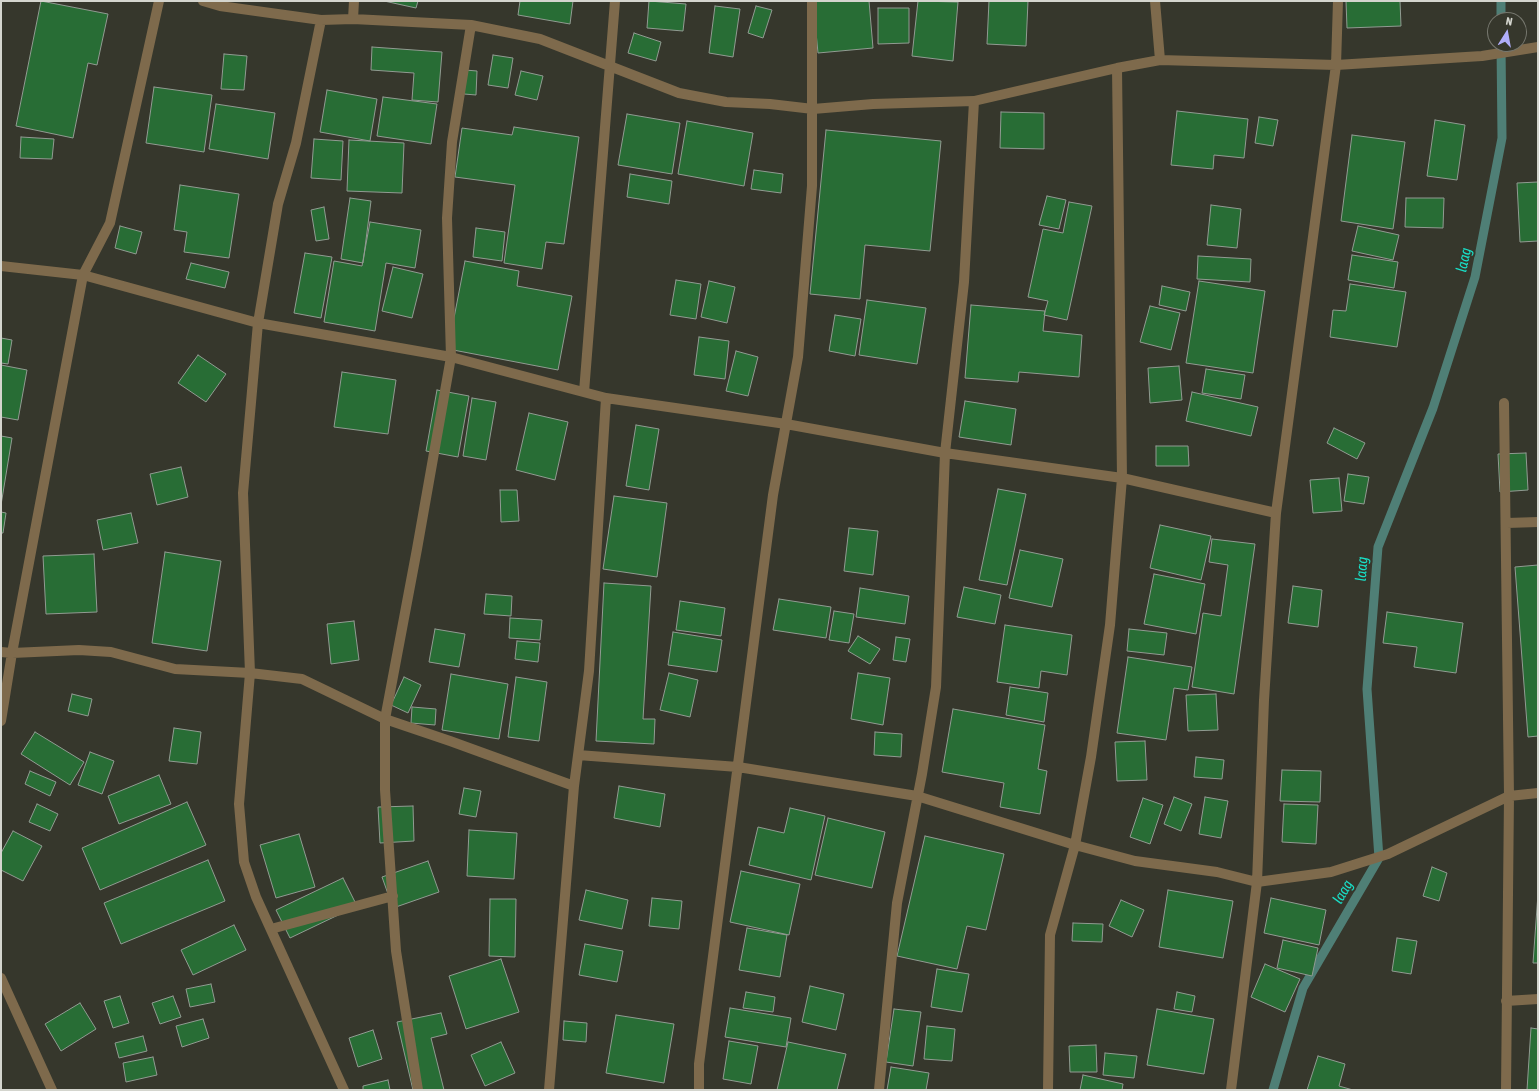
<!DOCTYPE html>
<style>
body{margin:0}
#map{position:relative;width:1539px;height:1091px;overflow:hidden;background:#36372c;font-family:"Asap Condensed",sans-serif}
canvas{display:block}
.frame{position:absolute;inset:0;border:2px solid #d4d5ce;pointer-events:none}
.north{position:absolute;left:1487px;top:12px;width:40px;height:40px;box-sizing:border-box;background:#36372c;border:1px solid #75766d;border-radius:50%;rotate:11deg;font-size:11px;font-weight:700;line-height:16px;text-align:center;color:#d4d5ce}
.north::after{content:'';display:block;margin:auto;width:14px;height:18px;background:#b0aefa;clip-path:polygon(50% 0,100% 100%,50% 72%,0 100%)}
</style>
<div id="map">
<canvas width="1539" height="1091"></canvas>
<div class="frame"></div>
<div class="north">N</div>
</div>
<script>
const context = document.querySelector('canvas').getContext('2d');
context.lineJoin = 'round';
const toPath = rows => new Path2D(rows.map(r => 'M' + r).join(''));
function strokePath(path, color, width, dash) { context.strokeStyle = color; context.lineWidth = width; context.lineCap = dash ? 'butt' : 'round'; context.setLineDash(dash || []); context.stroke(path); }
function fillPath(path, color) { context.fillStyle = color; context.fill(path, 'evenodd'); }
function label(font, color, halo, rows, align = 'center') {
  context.font = font + ' "Asap Condensed",sans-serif'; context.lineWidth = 4; context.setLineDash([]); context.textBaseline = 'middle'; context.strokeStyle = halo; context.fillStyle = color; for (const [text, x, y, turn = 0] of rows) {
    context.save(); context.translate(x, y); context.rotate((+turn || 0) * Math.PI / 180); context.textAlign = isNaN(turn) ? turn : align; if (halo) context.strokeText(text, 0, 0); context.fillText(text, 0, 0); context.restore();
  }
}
strokePath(toPath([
 [1501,1,1501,20],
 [1273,1090,1303,988,1379,858,1367,689,1378,547,1433,408,1475,277,1502,138,1501,44]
]), '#4f7f76', 9);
const building = toPath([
 [41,1,108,14,97,65,88,63,73,138,16,126,41,1],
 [384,1,418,1,416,8,384,1],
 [520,1,573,1,570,24,518,15,520,1],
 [649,1,686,4,683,31,647,28,649,1],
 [813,1,869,1,873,48,818,53,813,1],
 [918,1,958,2,953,61,912,56,918,1],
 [989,1,1028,1,1026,46,987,44,989,1],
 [1346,1,1400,1,1401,26,1347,28,1346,1],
 [715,6,740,9,733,57,709,53,715,6],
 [756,6,772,10,763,38,748,33,756,6],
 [878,8,909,8,909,43,878,44,878,8],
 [634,33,661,42,656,61,628,53,634,33],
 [372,47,442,52,438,102,412,100,414,73,371,70,372,47],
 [224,54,247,56,244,90,221,89,224,54],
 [493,55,513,58,508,88,488,85,493,55],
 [465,70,477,71,476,95,464,94,465,70],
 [521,71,543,76,537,100,515,95,521,71],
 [154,87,212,95,204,152,146,143,154,87],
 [327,90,377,99,370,141,320,132,327,90],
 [383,97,437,104,431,144,377,136,383,97],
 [216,104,275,113,268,159,209,149,216,104],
 [1177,111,1248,119,1244,158,1214,155,1213,169,1171,165,1177,111],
 [1001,112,1044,113,1044,149,1000,148,1001,112],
 [627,114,680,123,672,174,618,165,627,114],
 [1259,117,1278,120,1273,146,1255,143,1259,117],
 [1435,120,1465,125,1457,180,1427,176,1435,120],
 [687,121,753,133,744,186,678,174,687,121],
 [514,127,579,137,564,244,546,242,542,269,504,263,515,185,455,177,462,128,512,135,514,127],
 [826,130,941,141,930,251,865,245,860,299,810,294,826,130],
 [1352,135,1405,142,1393,229,1341,221,1352,135],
 [21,137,54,139,52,159,20,158,21,137],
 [314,139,343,141,341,180,311,178,314,139],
 [349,140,404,143,402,193,347,191,349,140],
 [754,170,783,174,781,193,751,189,754,170],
 [630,174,672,181,669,204,627,197,630,174],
 [1538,182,1538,241,1520,242,1517,183,1538,182],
 [180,185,239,194,229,258,184,252,187,232,174,230,180,185],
 [1047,196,1066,200,1059,229,1039,225,1047,196],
 [350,198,371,201,363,263,341,259,350,198],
 [1406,198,1444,198,1443,228,1405,227,1406,198],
 [1069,202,1092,206,1067,320,1044,315,1048,301,1028,297,1043,229,1063,233,1069,202],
 [1211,205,1241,209,1237,248,1207,245,1211,205],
 [324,207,329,239,316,241,311,210,324,207],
 [370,222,421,230,415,268,386,263,375,331,324,322,334,261,362,266,370,222],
 [120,226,142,232,136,254,115,248,120,226],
 [1358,226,1399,235,1393,260,1352,251,1358,226],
 [476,228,505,232,502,261,473,257,476,228],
 [305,253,332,257,321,318,294,313,305,253],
 [1352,255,1398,262,1394,288,1348,280,1352,255],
 [1198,256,1251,259,1250,282,1197,279,1198,256],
 [465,261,519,271,517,286,572,296,558,370,448,349,465,261],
 [191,263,229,272,225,288,186,279,191,263],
 [393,267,423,274,412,318,382,311,393,267],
 [676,280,701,284,696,319,670,315,676,280],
 [709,281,735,287,727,323,701,317,709,281],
 [1199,281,1265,291,1253,373,1186,363,1199,281],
 [1350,284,1406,292,1397,347,1330,337,1333,310,1346,311,1350,284],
 [1162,286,1190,292,1186,311,1159,305,1162,286],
 [867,300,926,308,917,364,859,355,867,300],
 [971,305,1045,311,1043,331,1082,335,1079,377,1019,372,1018,382,965,378,971,305],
 [1150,306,1180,313,1171,350,1140,342,1150,306],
 [835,315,861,319,855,356,829,351,835,315],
 [699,337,729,341,725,379,694,375,699,337],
 [1,338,12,340,8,364,1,363,1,338],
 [736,351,758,357,748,396,726,391,736,351],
 [198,355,226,374,206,402,178,383,198,355],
 [1,365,27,370,18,420,1,417,1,365],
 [1179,366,1182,400,1150,403,1148,368,1179,366],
 [1206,369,1245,375,1241,399,1202,393,1206,369],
 [342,372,396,380,388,434,334,427,342,372],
 [437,390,469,396,458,457,426,451,437,390],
 [1192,392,1258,407,1251,436,1186,421,1192,392],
 [472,398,496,402,486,460,463,456,472,398],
 [965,401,1016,409,1011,445,959,437,965,401],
 [529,413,568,422,555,480,516,470,529,413],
 [636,425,659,429,649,490,626,486,636,425],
 [1334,428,1365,443,1357,459,1327,443,1334,428],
 [1,436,12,438,1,505,1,436],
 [1156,446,1188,446,1189,466,1156,466,1156,446],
 [1526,453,1528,490,1500,492,1498,454,1526,453],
 [181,467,188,497,157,505,150,474,181,467],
 [1348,474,1369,477,1364,504,1344,501,1348,474],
 [1339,478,1342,511,1313,513,1310,480,1339,478],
 [998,489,1026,494,1007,585,979,580,998,489],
 [500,490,517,490,519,521,501,522,500,490],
 [614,496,667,503,657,577,603,569,614,496],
 [1,512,6,513,3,533,1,533,1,512],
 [131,513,138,543,103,550,97,520,131,513],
 [1160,525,1211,536,1201,580,1150,568,1160,525],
 [849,528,878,531,873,575,844,571,849,528],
 [1212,539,1255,544,1234,694,1192,687,1203,613,1221,616,1228,565,1209,562,1212,539],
 [1020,550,1063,559,1052,607,1009,598,1020,550],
 [165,552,221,561,207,651,152,643,165,552],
 [94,554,97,612,46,614,43,556,94,554],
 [1538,565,1538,736,1528,737,1515,567,1538,565],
 [1154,574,1205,584,1196,634,1144,624,1154,574],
 [604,583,651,586,643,719,655,719,654,744,596,741,604,583],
 [1293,586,1322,590,1318,627,1288,623,1293,586],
 [964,587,1001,595,995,624,957,617,964,587],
 [860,588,909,596,905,624,856,617,860,588],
 [486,594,512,596,511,616,484,614,486,594],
 [779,599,831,607,826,638,773,630,779,599],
 [680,601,725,608,721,636,676,630,680,601],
 [834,611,854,614,849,643,829,640,834,611],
 [1387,612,1463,623,1456,673,1414,667,1417,647,1383,643,1387,612],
 [510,618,542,620,540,640,509,638,510,618],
 [354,621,359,660,331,664,327,624,354,621],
 [1005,625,1072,635,1067,675,1041,671,1039,688,997,682,1005,625],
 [435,629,465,634,459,667,429,662,435,629],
 [1129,629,1167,633,1164,655,1127,651,1129,629],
 [673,632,722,640,717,672,668,665,673,632],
 [858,636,880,649,870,664,848,651,858,636],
 [896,637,910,639,906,662,893,660,896,637],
 [517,641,540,643,538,662,515,659,517,641],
 [1128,657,1192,667,1188,690,1174,688,1166,740,1117,733,1128,657],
 [669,673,698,680,690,717,660,710,669,673],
 [858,673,890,678,883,725,851,719,858,673],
 [451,674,508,684,499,739,442,730,451,674],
 [404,677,421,685,408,713,391,705,404,677],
 [516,677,547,682,539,741,508,737,516,677],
 [1010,687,1048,693,1044,722,1006,715,1010,687],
 [72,694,92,699,88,716,68,711,72,694],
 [1216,694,1218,730,1188,731,1186,695,1216,694],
 [412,707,436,709,435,725,411,723,412,707],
 [953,709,1045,725,1038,769,1047,771,1040,814,1000,807,1004,783,942,772,953,709],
 [174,728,201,732,197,764,169,761,174,728],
 [35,732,84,762,70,785,21,754,35,732],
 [875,732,902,734,901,757,874,755,875,732],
 [1145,741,1147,780,1117,781,1115,742,1145,741],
 [90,752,114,761,102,794,78,785,90,752],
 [1196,757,1224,760,1222,779,1194,777,1196,757],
 [1282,770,1321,771,1320,802,1280,801,1282,770],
 [30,771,56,782,50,796,25,784,30,771],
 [159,775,171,804,119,824,108,796,159,775],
 [619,786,665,794,660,827,614,818,619,786],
 [464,788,481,791,476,817,459,814,464,788],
 [1174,797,1192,804,1181,831,1164,824,1174,797],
 [1205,797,1228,801,1221,838,1199,834,1205,797],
 [1143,798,1163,805,1150,844,1130,837,1143,798],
 [187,802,206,845,100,890,82,848,187,802],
 [37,804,58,814,50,831,29,822,37,804],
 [1284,804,1318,805,1316,844,1282,842,1284,804],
 [413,806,414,841,380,843,378,807,413,806],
 [790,808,825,816,811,880,749,865,758,827,784,833,790,808],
 [828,818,885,832,872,888,815,875,828,818],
 [469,830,517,833,514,879,467,876,469,830],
 [13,831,42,846,23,881,1,870,1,853,13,831],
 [299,834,315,887,276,898,260,845,299,834],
 [925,836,1004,854,986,930,967,926,957,969,897,956,925,836],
 [208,860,225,901,121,944,104,903,208,860],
 [428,861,439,892,393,908,382,877,428,861],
 [1432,867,1447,873,1439,901,1423,896,1432,867],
 [741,871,800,884,789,935,730,922,741,871],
 [343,878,357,906,290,938,276,910,343,878],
 [586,890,628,900,622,929,579,920,586,890],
 [1168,890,1233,901,1223,958,1159,947,1168,890],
 [1538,894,1538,963,1533,963,1538,894],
 [652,898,682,901,679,929,649,926,652,898],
 [1271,898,1326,910,1319,945,1264,933,1271,898],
 [490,899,516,899,515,957,489,956,490,899],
 [1121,900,1144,910,1132,937,1109,926,1121,900],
 [1073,923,1103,924,1102,942,1072,941,1073,923],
 [234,925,246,950,193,975,181,950,234,925],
 [747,928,787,935,780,977,739,970,747,928],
 [1397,938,1417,941,1411,974,1392,971,1397,938],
 [1283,940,1318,948,1312,976,1277,968,1283,940],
 [585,944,623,951,617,982,579,975,585,944],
 [501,959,519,1012,466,1029,449,976,501,959],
 [1265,964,1300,979,1285,1012,1251,997,1265,964],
 [937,969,969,974,962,1012,931,1007,937,969],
 [211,984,215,1002,190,1007,186,989,211,984],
 [810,986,844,994,836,1030,802,1022,810,986],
 [746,992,775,997,773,1012,743,1008,746,992],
 [1177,992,1195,996,1192,1012,1174,1009,1177,992],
 [120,996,129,1023,113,1028,104,1001,120,996],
 [173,996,181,1017,160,1024,152,1003,173,996],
 [80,1003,96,1029,61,1051,45,1024,80,1003],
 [730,1008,791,1018,786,1047,725,1037,730,1008],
 [894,1009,921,1012,913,1066,886,1062,894,1009],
 [1157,1009,1214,1019,1204,1074,1147,1065,1157,1009],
 [441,1013,447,1034,431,1038,444,1090,413,1090,397,1022,441,1013],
 [616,1015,674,1024,664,1083,606,1073,616,1015],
 [203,1019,209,1038,182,1047,176,1026,203,1019],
 [564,1021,587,1023,586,1042,563,1040,564,1021],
 [927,1026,955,1029,952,1061,924,1059,927,1026],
 [1531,1028,1538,1029,1538,1090,1527,1090,1531,1028],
 [373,1030,382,1059,358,1067,349,1038,373,1030],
 [143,1036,147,1051,119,1058,115,1043,143,1036],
 [729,1041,758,1046,751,1084,723,1079,729,1041],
 [501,1042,515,1073,485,1086,471,1055,501,1042],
 [788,1042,846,1054,837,1090,777,1090,788,1042],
 [1096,1045,1097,1072,1070,1072,1069,1046,1096,1045],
 [1105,1053,1137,1056,1134,1078,1103,1075,1105,1053],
 [1318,1056,1345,1064,1339,1086,1353,1090,1307,1090,1318,1056],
 [153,1057,157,1075,126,1082,123,1063,153,1057],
 [891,1067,929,1073,926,1090,887,1090,891,1067],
 [1083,1075,1123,1084,1122,1090,1080,1090,1083,1075],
 [388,1080,390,1090,363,1090,363,1086,388,1080]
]);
fillPath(building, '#286d35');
strokePath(building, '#919b92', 1);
strokePath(toPath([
 [203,1,220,6,321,20,353,19,471,25,540,39,679,93,726,102,770,104,813,109,873,104,974,101,1117,68,1160,60,1336,65,1482,56,1538,47],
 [1155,1,1160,60],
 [353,19,354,1],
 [321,20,296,143,278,204,258,323,243,493,250,673,239,804,244,862,256,897,344,1090],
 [1,266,83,275,258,323,451,357,606,398,786,424,945,453,1122,478,1276,513],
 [584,392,615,1],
 [1504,403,1509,796,1506,1090],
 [1507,523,1538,522],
 [1,652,12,653,79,650,111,652,175,669,250,673,302,679,385,719,450,741,574,786],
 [1,721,12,653,83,275,110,223,159,1],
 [578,755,738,767,917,796,1075,845,1135,861,1217,872,1257,882,1331,872,1388,854,1509,796,1538,793],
 [271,929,393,896],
 [1,978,52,1090],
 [1506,1001,1538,999],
 [418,1090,396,951,385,790,385,719,417,549,451,357,447,218,452,142,471,25],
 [549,1090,574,786,589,671,606,398],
 [699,1090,699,1064,773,495,798,357,812,186,812,1],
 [879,1090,897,903,922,774,936,687,945,453,964,282,974,101],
 [1048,1090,1050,935,1075,845,1091,757,1110,625,1122,478,1117,68],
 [1231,1090,1257,882,1264,700,1276,513,1336,65,1338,1]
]), '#7e6a4c', 10);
label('italic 15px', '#19dfc7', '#36372c', [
 ["laag",1464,260,-78],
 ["laag",1362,569,-86],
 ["laag",1343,892,-60]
]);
</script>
